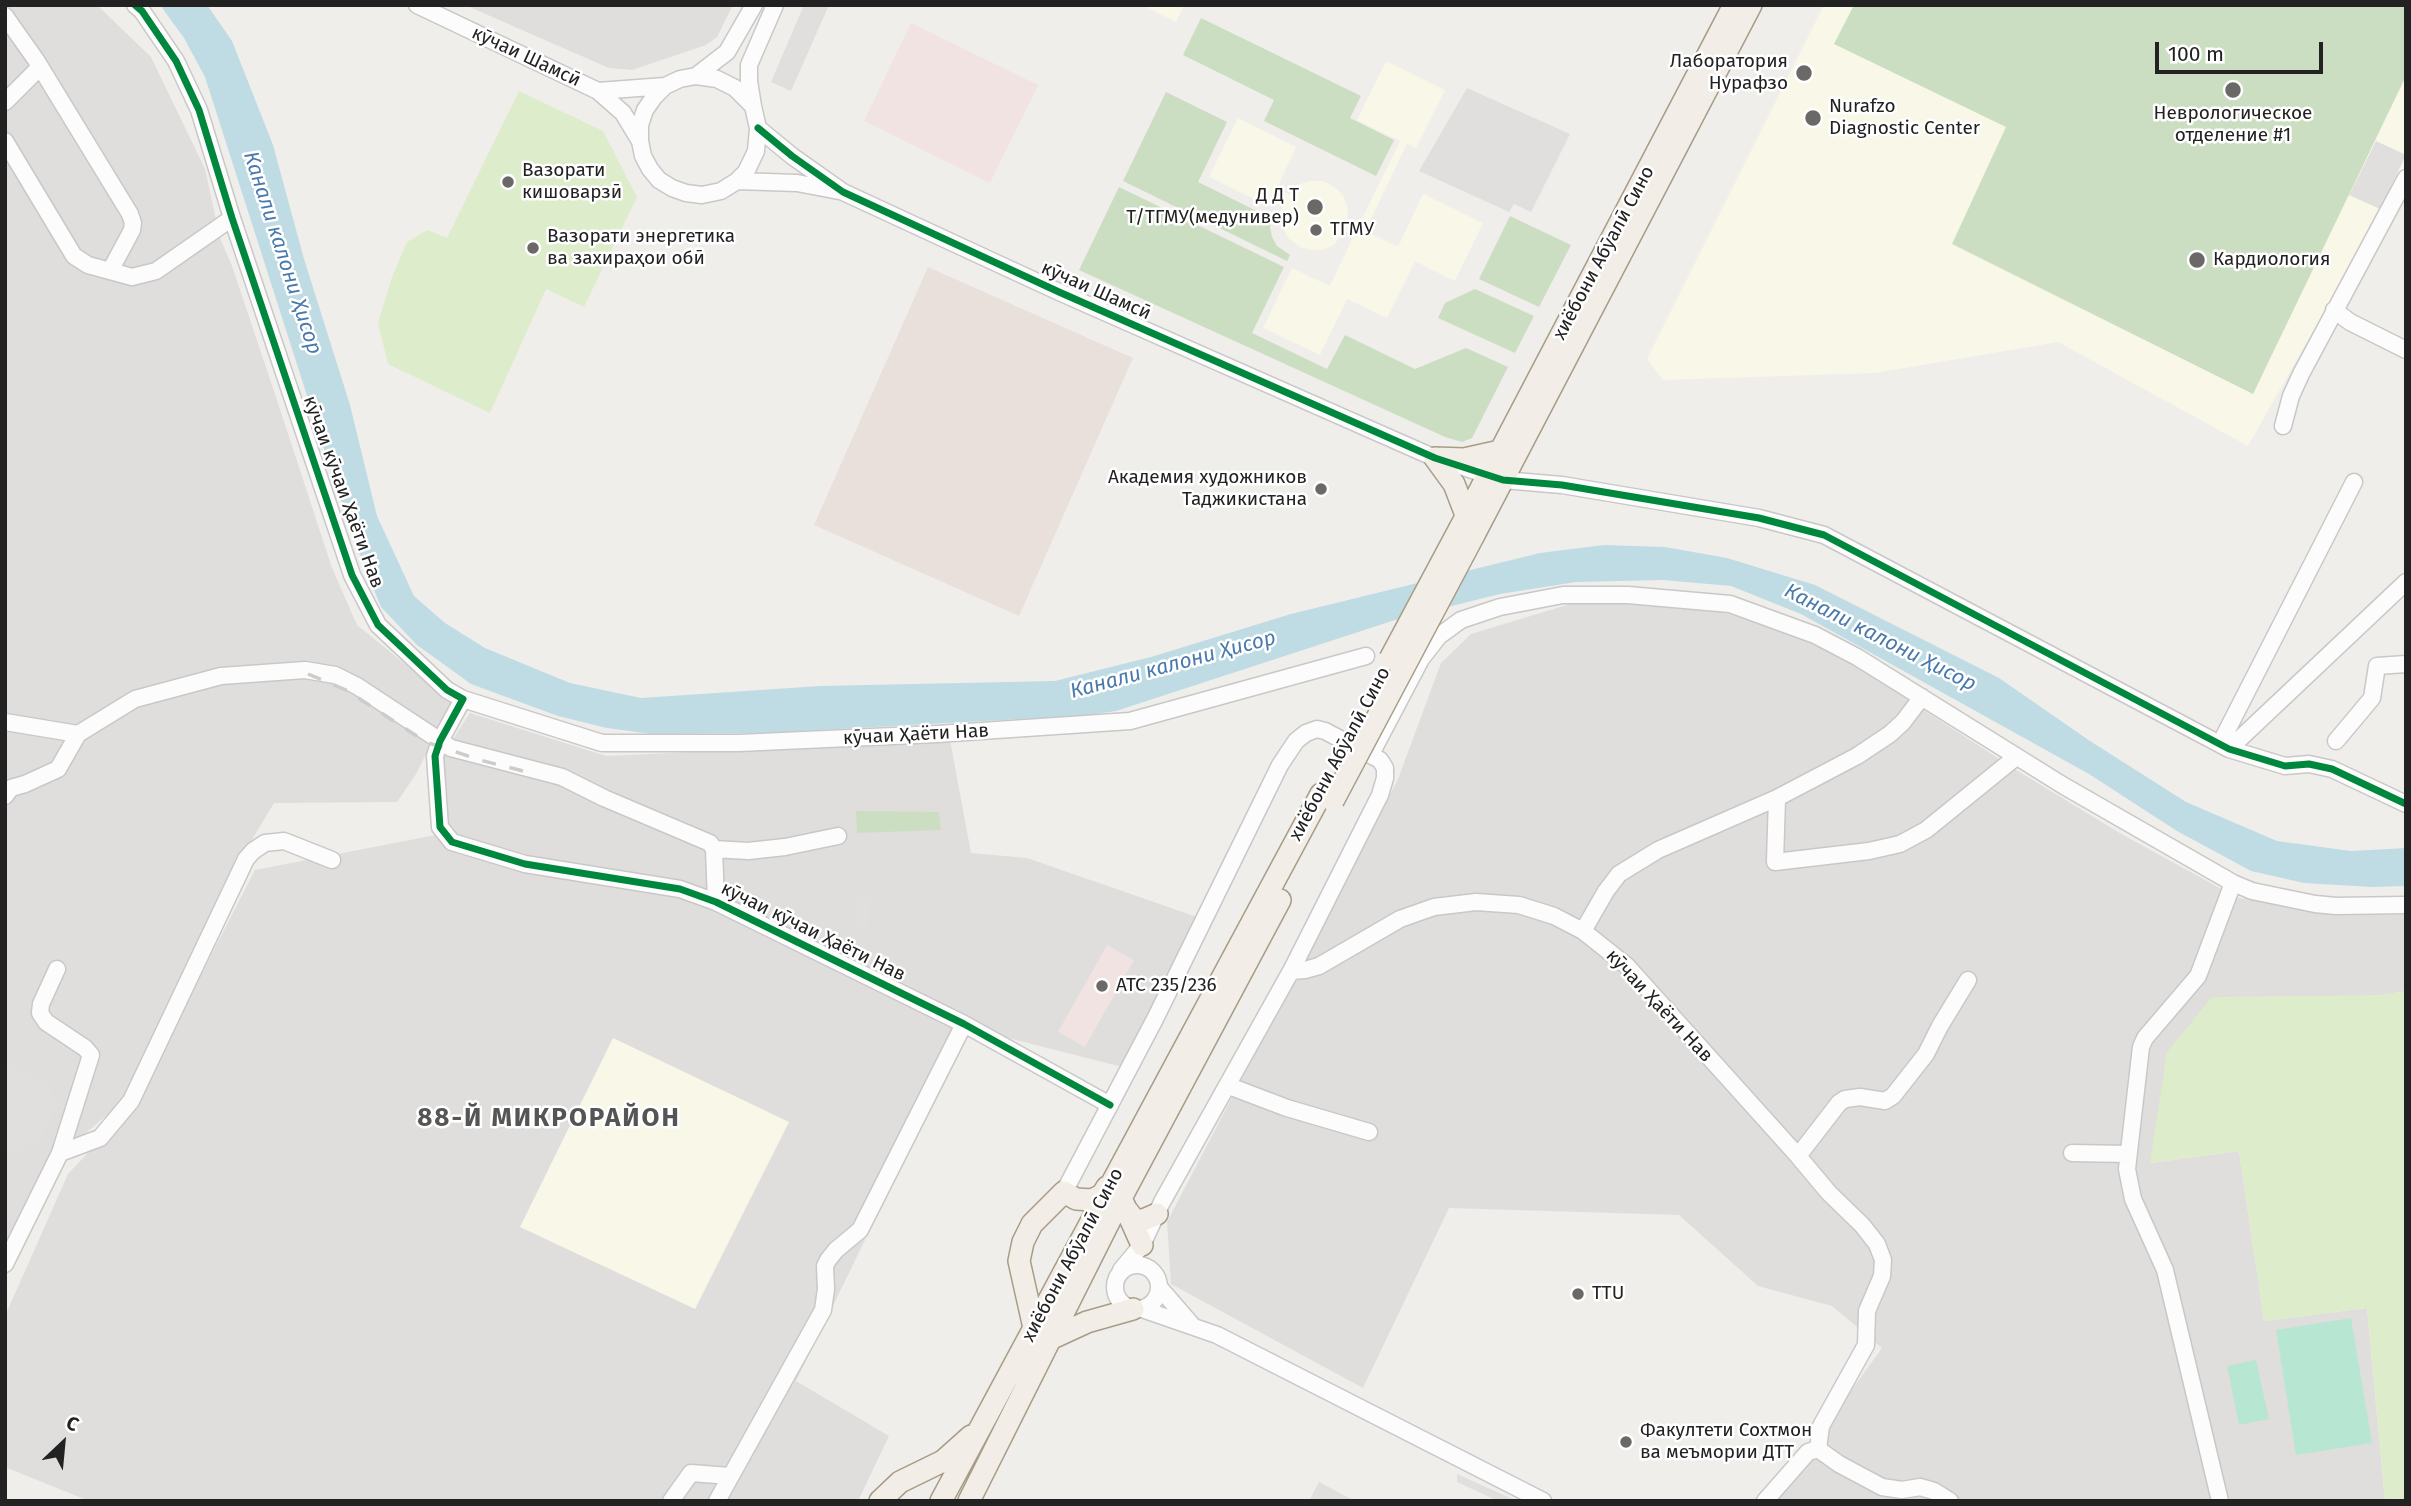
<!DOCTYPE html>
<meta charset="utf-8">
<style>
body{margin:0}
#map{position:relative;width:2411px;height:1506px;overflow:hidden;background:#f0eeeb;font-family:"Fira Sans",sans-serif}
canvas{display:block}
.frame{position:absolute;inset:0;border:7px solid #222;pointer-events:none}
.north{position:absolute;left:28px;top:1408px;width:70px;height:70px;-webkit-text-stroke:5px #fff;paint-order:stroke;rotate:26deg;font-size:19px;font-weight:700;line-height:28px;text-align:center;color:#222}
.north::after{content:'';display:block;margin:auto;width:24px;height:32px;background:#222;clip-path:polygon(50% 0,100% 100%,50% 72%,0 100%)}
.scale{position:absolute;left:2155px;top:42px;width:168px;height:32px;box-sizing:border-box;border:4px solid #222;border-top:0;padding-left:9px;font-size:21px;line-height:24px;white-space:nowrap;color:#222;-webkit-text-stroke:5px #fff;paint-order:stroke}
</style>
<div id="map">
<canvas width="2411" height="1506"></canvas>
<div class="frame"></div>
<div class="north">С</div>
<div class="scale">100 m</div>
</div>
<script>
const context = document.querySelector('canvas').getContext('2d');
context.lineJoin = 'round';
function fillPath(path, color) { context.fillStyle = color; context.fill(path, 'evenodd'); }
const toPath = rows => new Path2D(rows.map(r => 'M' + r).join(''));
function strokePath(path, color, width, dash) { context.strokeStyle = color; context.lineWidth = width; context.lineCap = dash ? 'butt' : 'round'; context.setLineDash(dash || []); context.stroke(path); }
function label(font, color, halo, rows, align = 'center') {
  context.font = font + ' "Fira Sans",sans-serif'; context.lineWidth = 5; context.setLineDash([]); context.textBaseline = 'middle'; context.strokeStyle = halo; context.fillStyle = color; for (const [text, x, y, turn = 0] of rows) {
    context.save(); context.translate(x, y); context.rotate((+turn || 0) * Math.PI / 180); context.textAlign = isNaN(turn) ? turn : align; if (halo) context.strokeText(text, 0, 0); context.fillText(text, 0, 0); context.restore();
  }
}
fillPath(toPath([
 [5,5,97,5,151,57,205,169,220,238,232,266,277,400,332,568,357,625,452,702,416,774,397,802,274,803,249,845,126,1099,62,1153,5,1268],
 [465,5,733,5,717,37,706,45,632,70,609,68],
 [1580,601,1711,608,1826,647,2021,773,2123,835,2238,898,2385,915,2406,914,2406,991,2383,995,2151,1163,2239,1151,2264,1321,2367,1308,2385,1501,1771,1501,1882,1348,1832,1306,1758,1286,1679,1215,1449,1208,1363,1388,1171,1284,1167,1222,1398,779,1441,663,1471,634],
 [470,713,606,756,950,740,971,853,1027,858,1200,918,1126,1068,969,1028,796,1381,889,1436,858,1501,89,1501,5,1467,5,1316,68,1174,135,1103,255,870,446,833,440,759]
]), '#dfdedc');
fillPath(toPath([
 [911,23,1038,85,990,183,864,121],
 [1107,945,1134,960,1085,1047,1058,1032]
]), '#f1e3e1');
fillPath(toPath([
 [1142,5,1184,5,1176,22],
 [1824,5,2406,5,2406,166,2248,446,2058,342,1875,373,1663,380,1647,359],
 [1386,61,1445,90,1416,148,1407,144,1365,231,1398,247,1423,194,1483,223,1455,281,1415,261,1387,318,1347,299,1320,355,1263,328,1292,268,1330,286,1354,235,1344,231,1334,245,1323,250,1311,250,1300,247,1288,238,1282,226,1280,212,1285,200,1273,195,1268,206,1209,177,1238,118,1296,147,1277,188,1289,194,1297,185,1309,181,1323,181,1335,187,1344,197,1348,209,1347,222,1358,227,1400,141,1357,120],
 [613,1038,789,1122,695,1309,520,1227]
]), '#f8f7e8');
fillPath(toPath([
 [928,267,1133,358,1019,616,814,525]
]), '#eae0db');
fillPath(toPath([
 [519,91,603,131,637,197,584,307,546,289,490,413,388,364,378,323,392,277,407,242,427,230,447,238],
 [2406,991,2406,1501,2385,1501,2367,1308,2264,1321,2239,1151,2150,1163,2167,1052,2212,997,2383,995]
]), '#ddeccb');
fillPath(toPath([
 [1854,5,2406,5,2406,76,2253,394,1952,244,2006,127,1834,44],
 [1201,18,1361,96,1350,118,1394,140,1376,176,1264,121,1274,100,1183,55],
 [1166,92,1227,122,1198,182,1271,218,1270,227,1272,237,1277,246,1290,255,1287,261,1123,181],
 [1119,187,1284,267,1252,333,1327,369,1345,335,1415,369,1466,348,1508,367,1472,438,1462,442,1445,437,1079,270],
 [1510,216,1571,245,1539,307,1479,279],
 [1475,289,1534,316,1515,353,1438,318,1445,303],
 [856,811,939,812,941,830,857,833]
]), '#cbdec1');
fillPath(toPath([
 [2351,1318,2372,1443,2296,1455,2276,1330],
 [2256,1360,2269,1419,2239,1425,2227,1366]
]), '#b7e6d2');
fillPath(toPath([
 [804,5,829,5,791,91,771,82],
 [1467,88,1570,134,1531,212,1514,204,1509,212,1419,171],
 [2376,141,2406,155,2380,209,2349,195],
 [857,894,871,895,867,927,853,925],
 [5,1063,53,1086,50,1097,59,1101,37,1144,28,1140,19,1155,5,1148],
 [1457,1474,1517,1501,1498,1501,1457,1482],
 [1319,1482,1355,1501,1309,1501]
]), '#e0dfde');
fillPath(toPath([
 [160,5,207,5,232,41,273,145,304,259,350,405,377,516,414,596,445,623,485,648,570,683,641,698,820,686,1055,681,1151,657,1291,614,1540,553,1604,545,1665,547,1727,558,1815,585,1999,678,2090,741,2186,802,2277,841,2351,851,2406,848,2406,886,2372,887,2304,883,2251,871,2177,831,2089,774,1801,614,1731,586,1663,580,1576,582,1500,594,1395,620,1116,711,1068,718,1020,719,765,733,652,734,607,728,558,716,471,684,417,645,381,607,350,530,205,77,184,38]
]), '#bfdbe3');
const minor = toPath([
 [135,5,142,11,176,61,199,110,232,218,352,575,378,625,447,690,463,699,440,741,435,756,440,827,452,842,525,864,680,889,716,902,964,1024,1110,1105],
 [417,5,598,91,623,113,640,141],
 [5,16,36,60,130,214,133,223,132,230,110,271],
 [696,76,717,79,735,88,753,106,758,128,756,151,746,172,737,181,721,191,702,195,686,193,672,188,659,180,650,169,643,156,640,141,640,125,645,110,654,97,665,86,680,79,696,76],
 [696,76,727,52,754,5],
 [598,91,665,86],
 [5,102,40,67],
 [753,106,749,81,749,65,775,5],
 [758,128,792,156,843,192,1059,292,1435,458,1503,480,1562,485,1759,518,1824,535,2229,749,2285,766,2309,764,2332,769,2406,804],
 [5,141,74,256,88,265,132,277,156,271,232,218],
 [737,181,797,183,839,191],
 [2334,310,2350,322,2406,350],
 [2283,426,2291,396,2301,374,2406,178],
 [463,699,602,743,739,743,937,734,1130,721,1366,656],
 [5,722,78,734],
 [78,734,135,699,221,676,305,670,335,675,357,686,451,748,562,777,604,798,710,843,714,849,716,902],
 [2336,741,2372,698,2377,666,2406,664],
 [2220,744,2354,482],
 [2229,749,2406,582],
 [1371,754,1421,659,1439,636,1461,620,1500,607,1563,595,1628,595,1730,604,1815,635,1857,657,2064,786,2233,883,2252,891,2315,904,2336,906,2406,905],
 [5,796,11,788,25,784,58,769,78,734],
 [1777,798,1857,756,1890,734,1903,722,1922,697],
 [714,849,748,851,785,847,838,836],
 [1583,931,1606,891,1619,874,1658,850,1777,798,1775,862,1869,851,1900,844,1926,830,2016,757],
 [57,969,41,1004,40,1013,46,1022,85,1048,91,1055,60,1153],
 [1229,1086,1287,1108,1369,1132],
 [2072,1153,2128,1154],
 [1798,1156,1839,1103,1845,1099,1860,1097,1885,1101,1893,1096,1926,1054,1940,1026,1968,980],
 [1064,1192,1155,1019,1280,765,1296,741,1306,733,1317,729,1325,731,1380,760,1385,768,1385,778,1380,795,1291,971],
 [5,1264,60,1153,100,1138,131,1101,246,859,253,851,265,843,284,841,332,860],
 '1115 1287a22 22 0 1 1 44 0a22 22 0 1 1-44 0Z',
 [1121,1270,1142,1245,1162,1202,1291,971,1305,970,1319,966,1400,919,1434,907,1476,902,1519,905,1554,916,1583,931,1627,966,1798,1156,1829,1193,1862,1225,1877,1244,1883,1260,1882,1276,1867,1311,1866,1345,1821,1426,1818,1449,1839,1464,1882,1487,1902,1490,1920,1487,1934,1491,1950,1501],
 [1159,1287,1191,1324],
 [1142,1309,1217,1335,1543,1501],
 [671,1501,691,1473,730,1476],
 [717,1501,823,1310,826,1289,825,1266,828,1260,836,1250,860,1230,964,1024],
 [1765,1501,1808,1452,1818,1449],
 [2220,1501,2165,1270,2133,1199,2127,1169,2141,1047,2145,1038,2198,976,2233,883]
]);
const major = toPath([
 [1435,458,1454,484,1466,515],
 [1435,458,1464,459,1500,451],
 [1460,528,1734,5],
 [1474,535,1751,5],
 [1121,1198,1142,1245],
 [1126,1209,1133,1218,1141,1221,1157,1214],
 [1034,1328,1019,1261,1023,1242,1032,1224,1064,1192,1076,1199,1092,1200,1102,1195,1107,1187],
 [1048,1340,1087,1322,1133,1309],
 [880,1501,900,1482,943,1461,971,1436],
 [941,1501,1321,794],
 [969,1501,1121,1198,1280,900]
]);
strokePath(minor, '#c9c8c7', 19);
strokePath(major, '#a79c86', 24);
strokePath(minor, '#fdfcfc', 16);
strokePath(major, '#f3ede7', 21);
strokePath(toPath([
 [308,674,346,690,426,742,480,760,523,771]
]), '#ccc', 3.5, [14, 14]);
const majorBridge = toPath([
 [1390,659,1460,528],
 [1333,801,1474,535]
]);
strokePath(majorBridge, '#a79c86', 24, []);
strokePath(majorBridge, '#f3ede7', 21);
strokePath(toPath([
 [135,5,142,11,176,61,199,110,232,218,352,575,378,625,447,690,463,699,440,741,435,756,440,827,452,842,525,864,680,889,716,902,964,1024,1110,1105],
 [758,128,792,156,843,192,1059,292,1435,458,1503,480,1562,485,1759,518,1824,535,2229,749,2285,766,2309,764,2332,769,2406,804]
]), '#00873e', 7);
for (const [x, y, r, color] of [
 [1804,73,9,"#6a6968"],
 [2233,90,9,"#6a6968"],
 [1813,118,9,"#6a6968"],
 [508,182,7,"#6a6968"],
 [1315,207,9,"#6a6968"],
 [1316,230,7,"#6a6968"],
 [533,248,7,"#6a6968"],
 [2197,260,9,"#6a6968"],
 [1321,489,7,"#6a6968"],
 [1102,986,7,"#6a6968"],
 [1578,1294,7,"#6a6968"],
 [1626,1442,7,"#6a6968"]
]) { const dot = new Path2D(); dot.arc(x, y, r, 0, 2 * Math.PI); context.fillStyle = color; context.fill(dot); strokePath(dot, '#fff', 2.5); }
label('19px', '#222', '#fff', [
 ["кӯчаи Шамсӣ",526,57,25],
 ["хиёбони Абӯалӣ Сино",1604,253,-62],
 ["кӯчаи Шамсӣ",1096,291,24],
 ["кӯчаи кӯчаи Ҳаёти Нав",343,492,70],
 ["кӯчаи Ҳаёти Нав",916,735,-3],
 ["хиёбони Абӯалӣ Сино",1340,754,-62],
 ["кӯчаи кӯчаи Ҳаёти Нав",813,932,26],
 ["кӯчаи Ҳаёти Нав",1659,1006,47],
 ["хиёбони Абӯалӣ Сино",1073,1255,-62]
]);
label('19px', '#222', '#fff', [
 ["Лаборатория",1788,62,"right"],
 ["Нурафзо",1788,84,"right"],
 ["Nurafzo",1829,107],
 ["Diagnostic Center",1829,129],
 ["Неврологическое",2233,114,"center"],
 ["отделение #1",2233,136,"center"],
 ["Вазорати",522,171],
 ["кишоварзӣ",522,193],
 ["Д Д Т",1299,196,"right"],
 ["Т/ТГМУ(медунивер)",1299,218,"right"],
 ["ТГМУ",1330,230],
 ["Вазорати энергетика",547,237],
 ["ва захираҳои обӣ",547,259],
 ["Кардиология",2213,260],
 ["Академия художников",1307,478,"right"],
 ["Таджикистана",1307,500,"right"],
 ["АТС 235/236",1116,986],
 ["TTU",1592,1294],
 ["Факултети Сохтмон",1640,1431],
 ["ва меъмории ДТТ",1640,1453]
], 'left');
label('italic 21px', '#4a7aab', '#fff', [
 ["Канали калони Ҳисор",282,253,72],
 ["Канали калони Ҳисор",1880,638,27],
 ["Канали калони Ҳисор",1173,665,-15]
]);
context.letterSpacing = '2px';
label('bold 26px', '#555', '#fff', [
 ["88-Й МИКРОРАЙОН",549,1119]
]);
context.letterSpacing = '0px';
</script>
